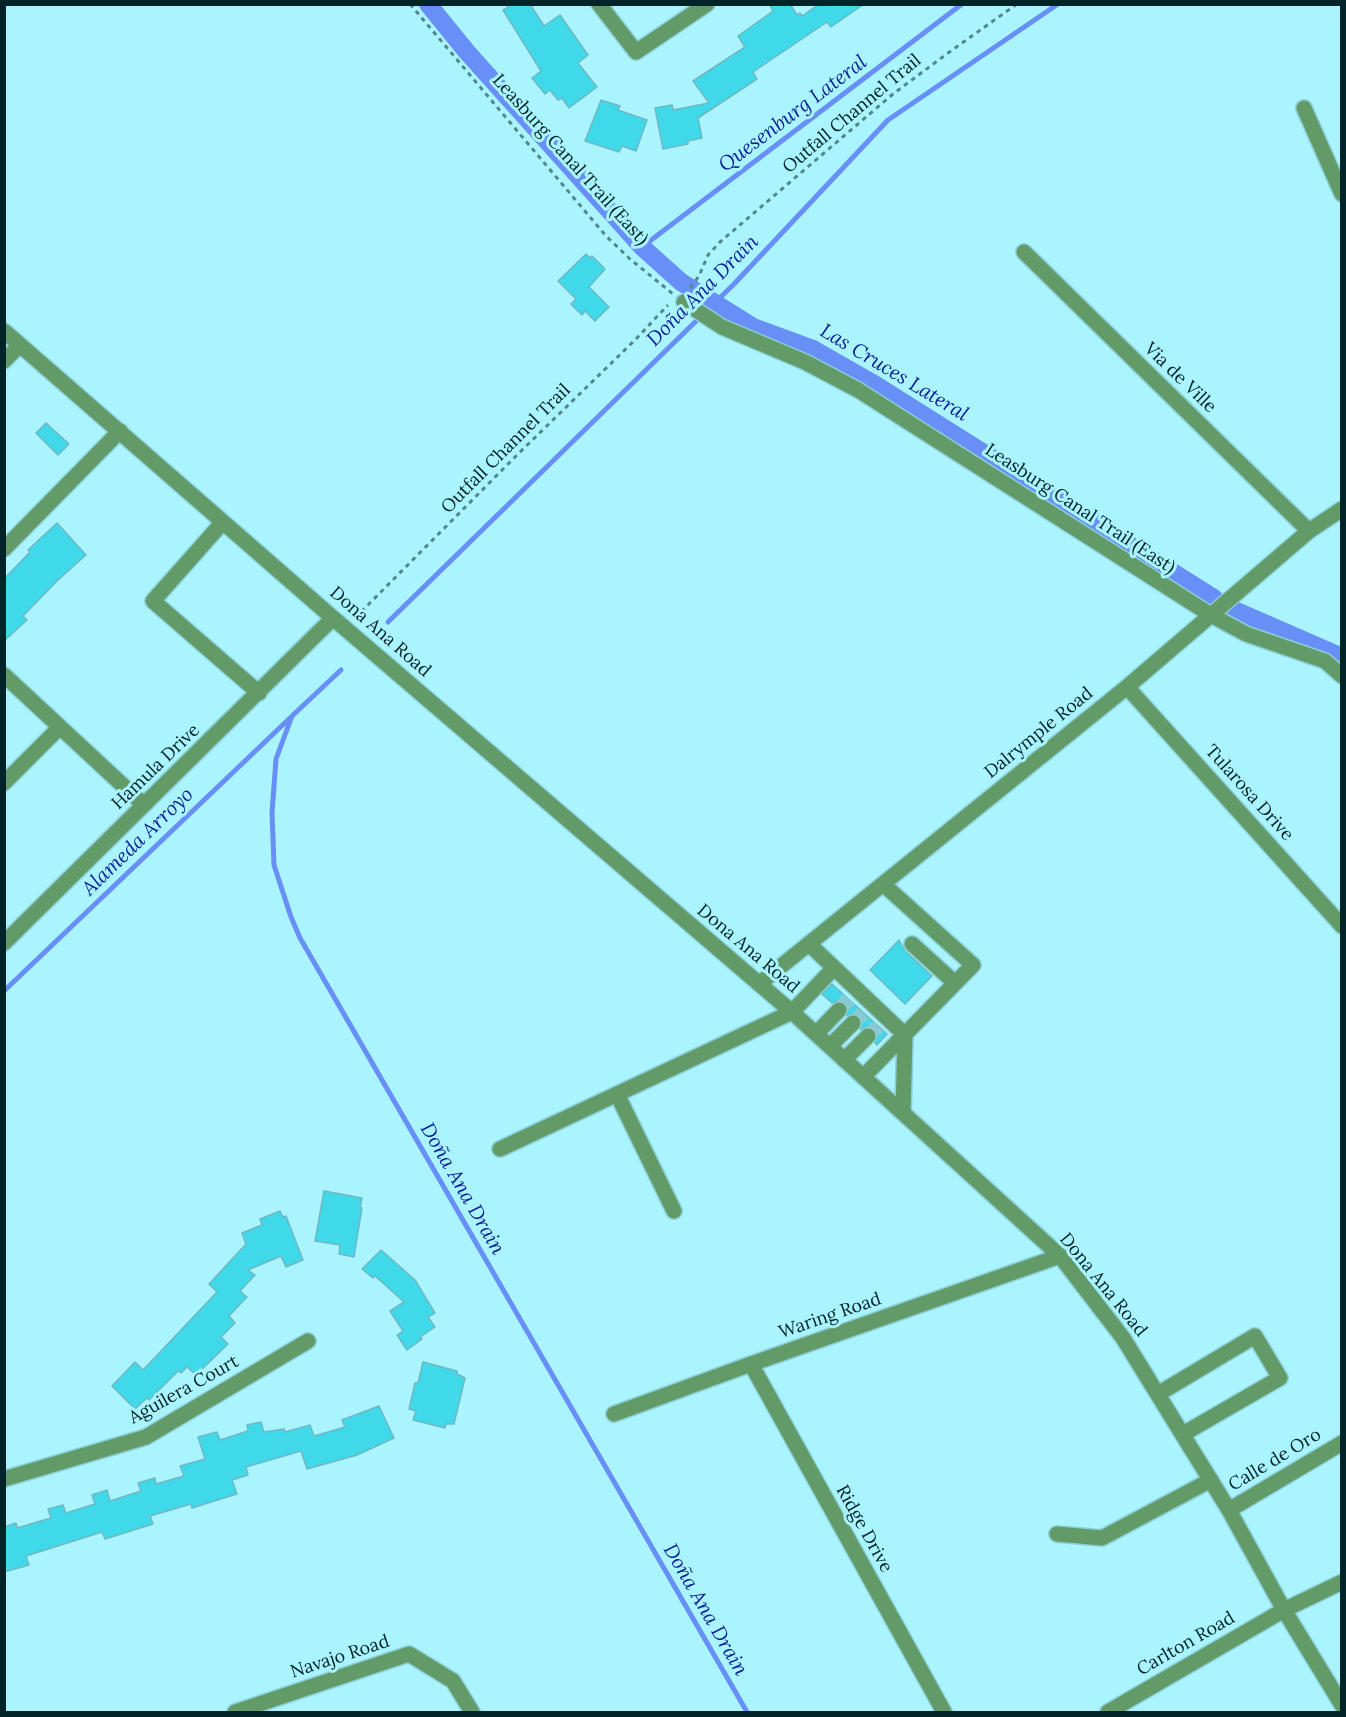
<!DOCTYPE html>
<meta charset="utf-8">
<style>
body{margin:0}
#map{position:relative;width:1346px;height:1717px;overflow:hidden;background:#a9f4fe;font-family:Lora,serif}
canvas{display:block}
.frame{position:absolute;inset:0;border:6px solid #022327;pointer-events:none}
</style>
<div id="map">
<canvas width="1346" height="1717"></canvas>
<div class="frame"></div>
</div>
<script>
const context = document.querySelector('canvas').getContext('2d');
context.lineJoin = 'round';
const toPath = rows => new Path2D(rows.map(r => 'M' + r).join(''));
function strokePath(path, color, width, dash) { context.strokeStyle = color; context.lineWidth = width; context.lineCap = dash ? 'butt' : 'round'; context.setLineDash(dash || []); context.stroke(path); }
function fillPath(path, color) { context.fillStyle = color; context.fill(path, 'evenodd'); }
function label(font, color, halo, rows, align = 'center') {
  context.font = font + ' Lora,serif'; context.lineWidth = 6; context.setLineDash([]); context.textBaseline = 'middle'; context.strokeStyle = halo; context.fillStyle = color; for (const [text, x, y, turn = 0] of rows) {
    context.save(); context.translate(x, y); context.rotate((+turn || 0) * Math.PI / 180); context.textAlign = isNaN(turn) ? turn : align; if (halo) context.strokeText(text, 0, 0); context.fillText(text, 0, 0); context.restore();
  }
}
strokePath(toPath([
 [642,247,962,4],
 [388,622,734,284,888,120,1058,4],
 [341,670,292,716,276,759,272,813,274,865,291,917,300,938,747,1712],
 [4,991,290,718]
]), '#688ff5', 5);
strokePath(toPath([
 [428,4,467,52,642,247,681,282,753,327,813,349,876,385,1214,598],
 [1232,609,1342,657]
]), '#688ff5', 18);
const building = toPath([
 [512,4,530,4,544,26,560,15,588,55,578,63,597,87,569,108,562,98,558,100,550,90,545,94,532,78,541,71,503,10,512,4],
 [769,4,790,4,797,15,800,13,802,16,819,4,864,4,831,27,827,22,753,72,757,79,698,118,702,138,688,141,688,144,663,149,655,108,672,105,673,110,709,103,693,81,745,47,738,36,773,11,769,4],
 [601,100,620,106,618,110,647,120,636,151,622,146,619,152,585,141,601,100],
 [586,254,590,258,592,256,605,269,589,287,609,307,595,321,585,311,582,315,571,304,576,299,558,281,586,254],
 [46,423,69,444,58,455,36,433,46,423],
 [57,523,86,555,57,581,23,616,27,620,4,641,4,579,30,552,28,550,57,523],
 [899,940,905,951,932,976,905,1004,870,970,899,940],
 [832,984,887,1034,877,1045,875,1043,878,1034,874,1029,866,1027,861,1030,862,1020,856,1014,847,1016,848,1008,845,1003,837,1001,832,1003,822,994,832,984],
 [324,1191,362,1198,360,1208,362,1208,354,1257,339,1254,340,1245,315,1241,324,1191],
 [280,1211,283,1217,286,1216,303,1260,286,1267,281,1256,248,1270,255,1275,240,1291,247,1297,229,1316,235,1323,221,1337,228,1344,196,1375,187,1367,181,1373,178,1371,149,1400,147,1398,135,1409,112,1386,135,1362,143,1370,217,1292,209,1284,246,1244,242,1233,262,1225,260,1219,280,1211],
 [381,1250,415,1280,435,1313,428,1317,435,1327,420,1337,422,1339,407,1350,397,1335,403,1331,390,1311,404,1302,375,1276,373,1278,362,1269,381,1250],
 [423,1362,457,1371,457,1374,465,1378,454,1424,446,1424,445,1428,413,1420,416,1411,409,1409,415,1383,418,1383,423,1362],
 [379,1406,394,1438,357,1455,307,1469,301,1451,246,1467,248,1475,232,1480,237,1494,192,1508,191,1504,150,1516,153,1524,105,1539,102,1532,26,1556,29,1565,4,1572,4,1527,16,1523,17,1528,51,1518,48,1509,63,1505,66,1513,95,1504,92,1495,107,1490,110,1501,141,1491,138,1483,155,1478,156,1484,184,1476,180,1466,205,1459,198,1437,217,1432,220,1440,248,1431,247,1425,261,1422,264,1432,284,1429,285,1432,310,1425,314,1436,345,1427,342,1420,379,1406]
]);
fillPath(building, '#40d9ea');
strokePath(building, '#6eb8c2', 1.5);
strokePath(toPath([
 [839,1010,849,999],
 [853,1023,863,1013],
 [868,1036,878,1026]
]), '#88cad3', 15, [15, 8]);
const minor = toPath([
 [599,4,636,52,707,4],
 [1304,108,1342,194],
 [1024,252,1309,531],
 [684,302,722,327,805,362,858,390,1211,615,1246,634,1325,661,1342,676],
 [4,331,333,618,792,1012,1060,1256,1123,1338,1229,1510,1284,1610,1342,1705],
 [4,361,20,345],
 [223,522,153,601,259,693],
 [4,549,120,431],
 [4,675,60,727],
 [1127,687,1342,926],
 [4,783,60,727,144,805],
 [4,943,333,618],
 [809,944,905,1035,903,1113],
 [912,944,955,983],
 [759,984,1127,687,1309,531,1342,509],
 [816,1034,839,1010],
 [830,1046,853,1023],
 [844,1060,868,1036],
 [863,1077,973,965,883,884],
 [617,1094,674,1211],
 [500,1149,792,1012,833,969],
 [751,1364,944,1712],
 [1158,1394,1255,1336,1280,1378,1183,1434],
 [614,1414,751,1364,1060,1256],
 [4,1479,146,1437,308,1341],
 [1229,1510,1342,1443],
 [1057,1534,1102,1538,1211,1480],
 [235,1712,409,1654,453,1681,472,1712],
 [1108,1712,1284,1610,1342,1582]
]);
strokePath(minor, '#8bced7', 18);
strokePath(toPath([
 [410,4,606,236,630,259,673,294],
 [690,288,699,276,708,255,720,242,893,94,948,53,1017,4],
 [355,618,518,454,635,340,668,305]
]), '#52878e', 3, [4.5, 4.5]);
strokePath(minor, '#629b67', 15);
label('18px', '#022327', '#a9f4fe', [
 ["Outfall Channel Trail",852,114,-40],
 ["Leasburg Canal Trail (East)",570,160,48],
 ["Via de Ville",1180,378,44],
 ["Outfall Channel Trail",506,449,-45],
 ["Leasburg Canal Trail (East)",1080,509,33],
 ["Dona Ana Road",380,632,41],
 ["Dalrymple Road",1039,733,-39],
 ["Hamula Drive",156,767,-44],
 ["Tularosa Drive",1249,793,48],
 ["Dona Ana Road",748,949,40],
 ["Dona Ana Road",1103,1285,51],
 ["Waring Road",830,1316,-19],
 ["Aguilera Court",184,1390,-29],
 ["Calle de Oro",1275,1460,-31],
 ["Ridge Drive",864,1529,61],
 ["Carlton Road",1186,1644,-30],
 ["Navajo Road",340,1657,-18]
]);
label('italic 20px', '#0d1f95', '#a9f4fe', [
 ["Quesenburg Lateral",793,114,-37],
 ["Doña Ana Drain",703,291,-45],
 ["Las Cruces Lateral",894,373,31],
 ["Alameda Arroyo",138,842,-44],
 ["Doña Ana Drain",462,1189,60],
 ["Doña Ana Drain",705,1610,60]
]);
</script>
